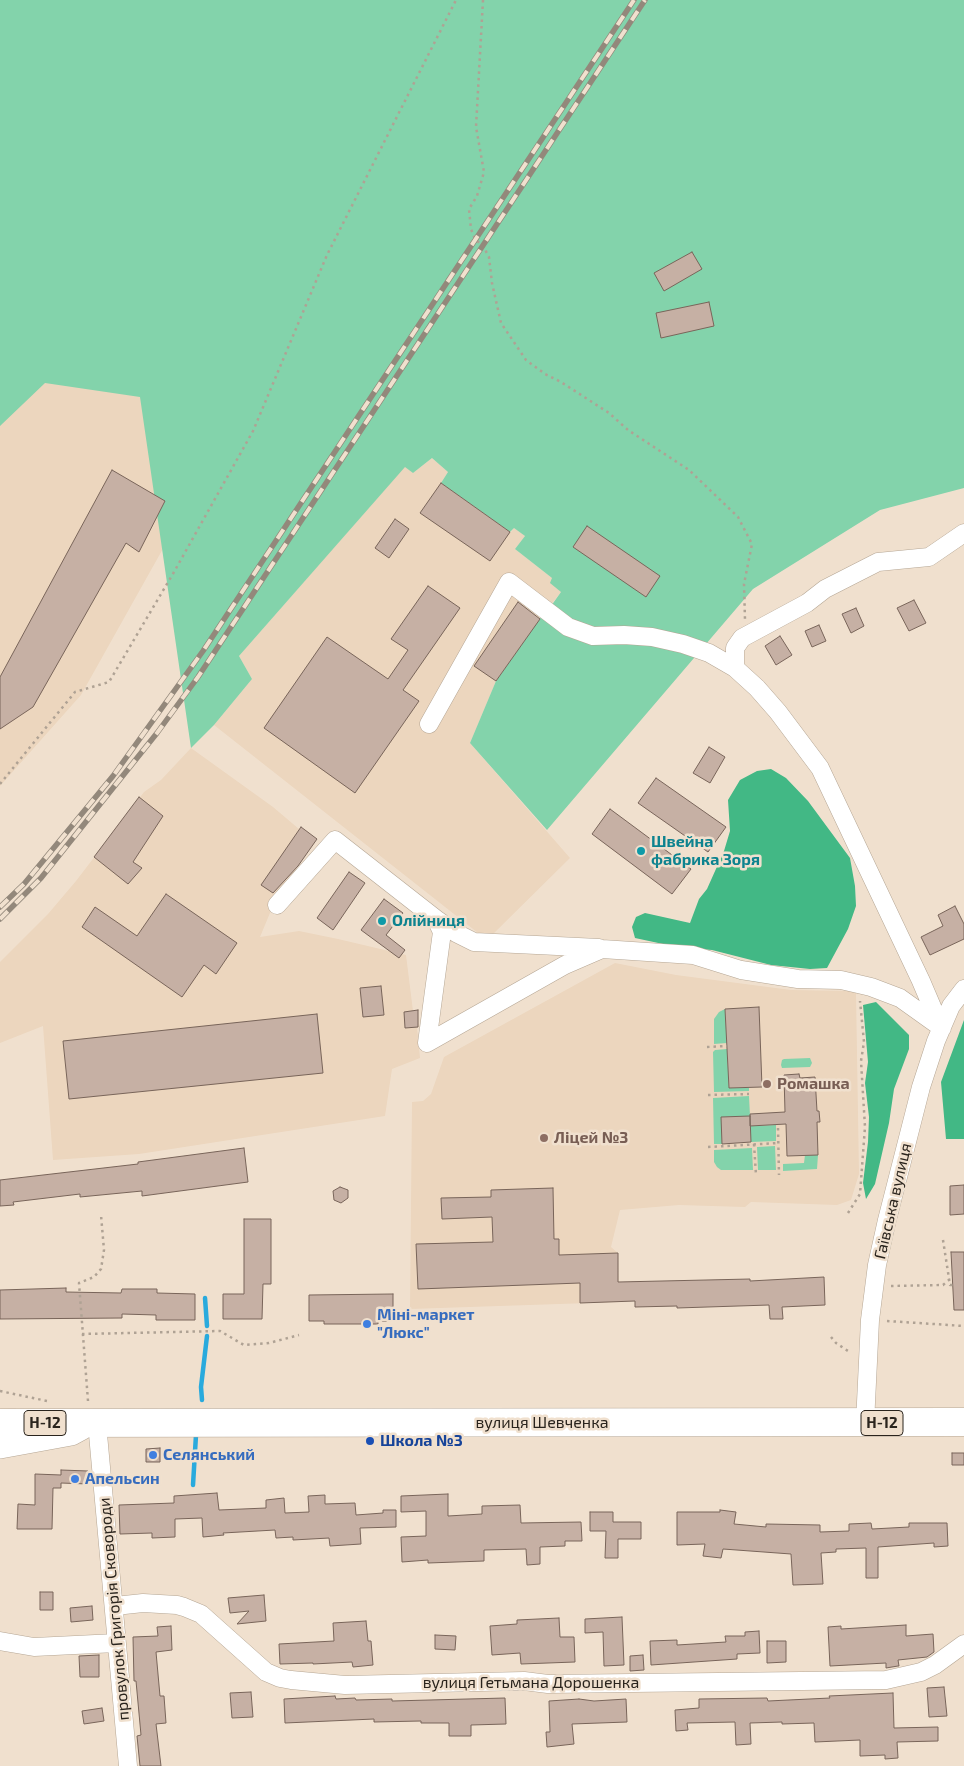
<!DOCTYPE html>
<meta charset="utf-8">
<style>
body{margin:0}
canvas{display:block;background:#f0e0ce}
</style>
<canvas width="964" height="1766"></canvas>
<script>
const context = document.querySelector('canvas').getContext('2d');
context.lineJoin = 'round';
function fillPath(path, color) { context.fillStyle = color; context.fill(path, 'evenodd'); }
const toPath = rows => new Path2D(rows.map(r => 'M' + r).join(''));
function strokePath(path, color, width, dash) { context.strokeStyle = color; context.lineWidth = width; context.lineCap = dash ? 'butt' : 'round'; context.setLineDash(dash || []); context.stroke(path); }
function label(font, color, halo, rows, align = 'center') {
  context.font = font + ' "Exo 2",sans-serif'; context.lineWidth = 5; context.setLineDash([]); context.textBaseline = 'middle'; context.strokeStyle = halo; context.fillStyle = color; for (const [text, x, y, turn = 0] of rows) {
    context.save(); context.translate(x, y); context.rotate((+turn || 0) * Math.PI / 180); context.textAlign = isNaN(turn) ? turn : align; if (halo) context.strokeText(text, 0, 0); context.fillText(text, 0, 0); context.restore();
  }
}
fillPath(toPath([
 [152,340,225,438,81,695,0,786,0,349],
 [432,458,448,472,441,483,511,532,514,528,525,536,515,549,552,578,561,592,550,606,549,606,496,681,470,743,570,858,487,940,214,725,252,679,239,656,405,466,413,473],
 [191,748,273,807,299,829,300,827,317,839,277,896,260,937,299,931,338,939,406,955,413,1011,418,1011,419,1027,417,1028,420,1058,392,1069,385,1116,139,1154,53,1160,43,1026,0,1043,0,962,48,914,76,881,144,792,161,780],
 [615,963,676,975,791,990,850,991,856,993,859,1174,851,1200,837,1205,751,1202,745,1207,679,1205,620,1210,611,1247,618,1253,619,1302,410,1309,412,1102,423,1101,431,1094,444,1057]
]), '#ecd6be');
fillPath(toPath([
 [0,0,964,0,964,488,880,510,753,589,547,830,470,743,496,681,549,605,551,606,561,592,550,583,552,578,515,549,525,536,514,528,510,532,441,483,448,472,432,458,413,473,405,467,239,656,252,679,214,725,191,748,140,397,45,383,0,426],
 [725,1009,727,1043,714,1044,714,1019,719,1012],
 [727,1049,729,1088,749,1088,749,1091,714,1092,713,1052,715,1050],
 [810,1058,812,1063,810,1067,782,1068,781,1065,782,1060,784,1059],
 [749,1096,750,1116,722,1144,714,1144,713,1098],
 [776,1125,776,1141,751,1142,750,1126],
 [775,1146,776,1170,758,1170,757,1147],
 [752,1148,753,1170,721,1170,717,1167,714,1162,714,1150],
 [805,1155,818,1155,817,1169,783,1171,783,1164,804,1163]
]), '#83d3ab');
fillPath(toPath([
 [771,769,786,778,808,801,850,858,855,886,856,906,848,929,827,968,810,969,771,965,712,950,677,947,635,938,632,927,636,917,645,913,690,923,699,899,707,889,724,851,730,831,728,800,740,780,757,771],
 [876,1002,909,1035,909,1049,894,1089,889,1123,875,1184,866,1199,863,1183,868,1142,869,1117,865,1083,868,1062,863,1005],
 [964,1020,964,1139,946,1139,941,1082]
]), '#42b885');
strokePath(toPath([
 [205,1298,207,1326],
 [202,1400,201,1387,207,1336],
 [193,1485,196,1435]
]), '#29aadd', 4.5);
const building = toPath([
 [692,252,702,269,664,291,654,273,692,252],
 [709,302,714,326,661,338,656,313,709,302],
 [112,470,165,501,139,552,126,543,33,707,0,729,0,677,112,470],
 [441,483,510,532,490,561,420,513,441,483],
 [395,519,409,529,389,558,375,548,395,519],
 [587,526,660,576,646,597,573,547,587,526],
 [428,586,460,608,403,690,419,701,355,793,264,728,327,637,388,679,408,650,391,639,428,586],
 [914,600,926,623,909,631,897,608,914,600],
 [518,602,540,619,496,681,474,666,518,602],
 [856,608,864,626,851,633,842,614,856,608],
 [819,625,826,641,812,647,805,631,819,625],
 [780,636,792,655,776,665,765,646,780,636],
 [709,747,725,757,710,783,693,773,709,747],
 [656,778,726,827,708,852,638,803,656,778],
 [139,797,163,816,133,862,142,868,128,884,94,857,139,797],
 [610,809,691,869,672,894,592,834,610,809],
 [301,827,317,839,298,866,273,893,261,885,301,827],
 [349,872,365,883,333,930,317,918,349,872],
 [166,894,237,943,216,974,204,965,182,997,82,927,95,907,137,936,166,894],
 [384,899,403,913,386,935,405,950,399,958,361,930,384,899],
 [955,906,964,924,964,939,930,955,921,937,943,926,938,915,955,906],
 [381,986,384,1015,363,1017,360,988,381,986],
 [759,1007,762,1087,729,1088,725,1009,759,1007],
 [418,1010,418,1027,405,1028,404,1012,418,1010],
 [317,1014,323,1073,69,1099,63,1041,317,1014],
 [799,1074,800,1078,815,1077,817,1111,819,1111,820,1122,817,1122,818,1155,787,1156,786,1124,750,1126,750,1114,785,1112,784,1075,799,1074],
 [750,1116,751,1142,722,1144,721,1117,750,1116],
 [244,1148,248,1182,142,1196,142,1191,80,1197,80,1194,13,1202,14,1205,0,1206,0,1180,138,1164,138,1162,244,1148],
 [964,1185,964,1214,950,1215,950,1186,964,1185],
 [340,1187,348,1190,348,1198,341,1203,334,1200,333,1191,340,1187],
 [553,1188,554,1239,559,1239,559,1255,618,1253,618,1282,750,1279,750,1281,824,1277,825,1305,782,1307,783,1319,770,1319,769,1305,677,1308,677,1306,635,1307,635,1301,580,1303,580,1283,418,1289,416,1244,493,1242,492,1217,442,1219,441,1198,491,1197,491,1190,553,1188],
 [244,1219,271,1219,271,1284,263,1284,262,1319,223,1319,223,1294,244,1294,244,1219],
 [951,1252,964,1252,964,1310,954,1310,951,1252],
 [66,1288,66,1292,121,1293,122,1289,157,1289,157,1293,195,1294,195,1320,156,1320,156,1315,122,1314,122,1318,0,1319,0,1290,66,1288],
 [393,1294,393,1321,378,1321,378,1324,324,1324,324,1321,309,1321,309,1295,393,1294],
 [160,1448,160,1462,146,1462,146,1449,160,1448],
 [952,1453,964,1453,964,1465,952,1465,952,1453],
 [61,1470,88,1471,88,1484,61,1483,61,1488,53,1488,52,1529,17,1529,18,1504,35,1505,35,1474,61,1475,61,1470],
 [217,1493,219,1510,266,1508,266,1500,284,1498,285,1513,309,1512,308,1496,325,1495,325,1504,355,1503,356,1515,383,1513,383,1510,396,1510,396,1527,360,1528,361,1544,330,1546,329,1538,293,1540,293,1537,276,1538,275,1530,223,1533,224,1535,203,1537,202,1518,175,1519,175,1537,152,1538,152,1533,120,1534,119,1505,174,1503,174,1496,217,1493],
 [448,1494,448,1516,482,1514,482,1506,520,1505,521,1523,581,1522,582,1541,565,1541,565,1546,540,1547,540,1564,527,1565,526,1549,484,1550,484,1561,428,1563,428,1560,402,1562,401,1537,426,1536,426,1511,401,1512,401,1496,448,1494],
 [720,1510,736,1512,734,1524,766,1527,766,1524,820,1525,820,1532,849,1531,849,1524,871,1523,872,1529,909,1527,909,1523,947,1523,948,1546,934,1547,934,1543,878,1547,878,1578,866,1578,866,1548,836,1549,836,1552,821,1553,823,1584,793,1585,791,1554,723,1549,721,1558,703,1556,705,1544,677,1545,677,1512,720,1512,720,1510],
 [590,1512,613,1512,613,1522,641,1522,641,1539,618,1539,618,1558,605,1558,606,1531,590,1531,590,1512],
 [40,1592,53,1592,53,1610,40,1610,40,1592],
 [264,1595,266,1621,237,1624,249,1611,230,1613,228,1598,264,1595],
 [92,1606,93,1620,71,1622,70,1608,92,1606],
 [622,1617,624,1665,604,1666,603,1632,585,1633,585,1619,622,1617],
 [559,1618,560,1637,574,1637,575,1662,521,1664,520,1653,492,1655,490,1626,517,1624,517,1620,559,1618],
 [366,1621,368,1641,371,1641,373,1665,353,1667,352,1662,313,1664,313,1663,280,1664,279,1644,334,1641,333,1623,366,1621],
 [906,1625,906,1636,933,1634,934,1652,927,1657,898,1660,899,1666,898,1666,886,1668,886,1663,830,1666,828,1627,841,1626,841,1629,906,1625],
 [171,1626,172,1650,156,1652,160,1696,164,1696,166,1723,156,1724,161,1766,140,1766,137,1736,141,1735,136,1681,134,1681,133,1637,158,1636,157,1627,171,1626],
 [759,1631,760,1653,737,1654,737,1659,651,1665,650,1641,677,1640,677,1645,726,1642,725,1636,745,1636,745,1632,759,1631],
 [435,1635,456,1636,455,1650,435,1649,435,1635],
 [767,1641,786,1641,786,1662,767,1663,767,1641],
 [99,1655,99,1677,80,1677,79,1656,99,1655],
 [643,1655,644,1670,630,1671,630,1656,643,1655],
 [944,1687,947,1716,929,1717,927,1688,944,1687],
 [251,1692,253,1717,232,1718,230,1693,251,1692],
 [893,1693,894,1728,938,1727,938,1741,897,1742,898,1758,885,1759,885,1755,860,1756,860,1740,815,1742,814,1723,782,1724,782,1722,750,1723,751,1744,736,1745,735,1722,687,1723,688,1730,676,1731,675,1710,699,1708,699,1699,767,1698,768,1701,830,1698,829,1696,893,1693],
 [335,1696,336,1699,355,1698,356,1700,392,1699,392,1701,505,1698,506,1724,471,1725,471,1736,449,1736,449,1723,421,1723,421,1721,374,1722,374,1719,285,1723,284,1699,335,1696],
 [579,1699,594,1701,626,1699,627,1722,572,1724,574,1744,547,1747,546,1732,550,1732,549,1701,579,1699],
 [102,1708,104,1721,84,1724,82,1711,102,1708]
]);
fillPath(building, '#c6b0a4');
strokePath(building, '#79655a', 1);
const street = toPath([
 [735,668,735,648,742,638,807,603,825,589,878,562,929,557,964,533],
 [429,724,509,582,568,627,593,636,624,635,652,637,683,644,709,653,735,668,757,688,778,712,820,768,921,981,941,1028],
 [277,905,335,840,436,919,442,932,427,1043,565,965,602,949,693,955,741,970,798,979,841,980,871,987,900,998,942,1028],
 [436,919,456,933,474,942,599,948],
 [97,1423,128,1766],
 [865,1423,870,1320,877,1265,887,1220,921,1087,936,1041,951,1006,964,989],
 [115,1606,143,1603,177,1605,184,1607,201,1614,266,1672,280,1678,291,1680,345,1685,524,1681,548,1684,886,1680,921,1672,935,1665,964,1644],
 [0,1641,34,1647,116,1643]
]);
const secondary = toPath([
 [0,1446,71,1433,82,1427]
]);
const primary = toPath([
 [0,1423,964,1422]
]);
strokePath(street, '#b5a694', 19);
strokePath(secondary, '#b5a694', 26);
strokePath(primary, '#b5a694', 29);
strokePath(toPath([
 [483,0,476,127,484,172,477,196,469,209,471,229,475,239,483,246,489,257,492,283,501,323,526,360,545,374,561,382,609,413,628,430,689,470,738,517,752,544,744,584,745,620],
 [0,784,75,692,109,682,174,572,253,431,327,255,456,0],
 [707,1047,727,1046],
 [708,1095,749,1094],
 [778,1128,779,1175],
 [754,1144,756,1175],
 [708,1147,779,1143],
 [848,1213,860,1194,865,1127,861,1061,864,1042,860,1001],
 [943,1240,950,1285,953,1285],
 [891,1286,943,1285,950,1279],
 [887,1321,964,1326],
 [82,1334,220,1331,244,1345,269,1343,299,1335],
 [831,1337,836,1343,851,1353],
 [0,1391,47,1401],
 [88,1401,79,1283,94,1277,101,1269,104,1250,101,1215]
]), '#afa294', 2.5, [2.5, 4]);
strokePath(street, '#fff', 18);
strokePath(secondary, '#fff', 25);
strokePath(primary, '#fff', 28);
const rail = toPath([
 [0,907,24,884,113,776,203,651,634,0],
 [0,919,41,878,157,733,198,677,645,0]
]);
strokePath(rail, '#93887b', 5.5);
strokePath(rail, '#f0e0ce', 4, [11]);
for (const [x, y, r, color] of [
 [641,851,5,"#0f9aa8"],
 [382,921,5,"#0f9aa8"],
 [767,1084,5,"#8d6e63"],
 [544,1138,5,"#8d6e63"],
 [367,1324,5,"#3f7fe0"],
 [370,1441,5,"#1a4fb4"],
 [153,1455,5,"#3f7fe0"],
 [75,1479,5,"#3f7fe0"]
]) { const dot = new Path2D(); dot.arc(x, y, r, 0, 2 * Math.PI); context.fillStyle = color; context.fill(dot); strokePath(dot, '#f0e0ce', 2); }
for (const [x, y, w] of [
 [45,1423,42],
 [882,1423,42]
]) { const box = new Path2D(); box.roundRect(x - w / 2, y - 12.5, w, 25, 4); context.fillStyle = '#f0e0ce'; context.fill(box); strokePath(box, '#2a241d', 1); }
label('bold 15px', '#2a241d', null, [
 ["Н-12",45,1423],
 ["Н-12",882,1423]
]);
label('bold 16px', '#0d838f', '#f0e0ce', [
 ["Швейна",651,842],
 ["фабрика Зоря",651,860],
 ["Олійниця",392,921]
], 'left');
label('bold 16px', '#785e54', '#f0e0ce', [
 ["Ромашка",777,1084],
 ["Ліцей №3",554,1138]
], 'left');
label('16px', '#2a241d', '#f0e0ce', [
 ["Гаївська вулиця",893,1201,-77],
 ["вулиця Шевченка",542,1423],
 ["провулок Григорія Сковороди",114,1609,-95],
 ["вулиця Гетьмана Дорошенка",531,1683]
]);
label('bold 16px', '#366cbe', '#f0e0ce', [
 ["Міні-маркет",377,1315],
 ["\"Люкс\"",377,1333],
 ["Селянський",163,1455],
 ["Апельсин",85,1479]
], 'left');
label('bold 16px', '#164399', '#f0e0ce', [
 ["Школа №3",380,1441]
], 'left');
</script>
